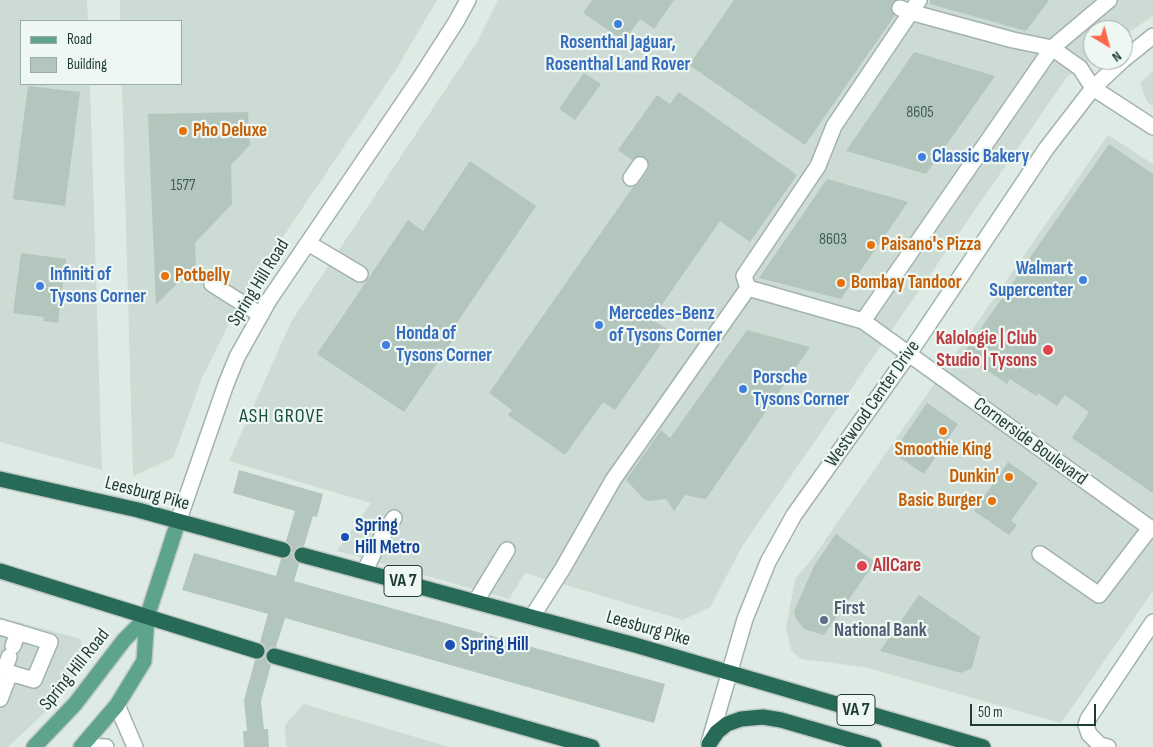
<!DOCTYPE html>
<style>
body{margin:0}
#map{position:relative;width:1153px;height:747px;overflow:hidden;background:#deebe4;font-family:"Sofia Sans Condensed",sans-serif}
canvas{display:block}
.legend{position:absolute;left:20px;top:20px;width:162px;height:65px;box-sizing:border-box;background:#eef7f2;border:1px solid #9baca5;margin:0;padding:6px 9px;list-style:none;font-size:15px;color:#1e3c31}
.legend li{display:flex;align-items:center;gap:10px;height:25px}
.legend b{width:25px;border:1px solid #9baca5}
.north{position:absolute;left:1083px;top:20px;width:50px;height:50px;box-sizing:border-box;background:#eef7f2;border:1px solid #9baca5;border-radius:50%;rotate:143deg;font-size:14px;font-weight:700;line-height:20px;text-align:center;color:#1e3c31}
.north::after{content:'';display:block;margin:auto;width:18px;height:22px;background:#fe6749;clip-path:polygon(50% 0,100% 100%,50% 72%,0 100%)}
.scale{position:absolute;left:970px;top:704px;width:126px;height:22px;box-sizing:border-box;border:2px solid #1e3c31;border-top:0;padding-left:6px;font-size:15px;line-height:18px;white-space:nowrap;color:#1e3c31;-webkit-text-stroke:4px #eef7f2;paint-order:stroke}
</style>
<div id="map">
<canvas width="1153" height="747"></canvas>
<ul class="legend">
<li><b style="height:6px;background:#5ea48d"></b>Road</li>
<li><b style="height:14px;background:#b3c6bd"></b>Building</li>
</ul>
<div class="north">N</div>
<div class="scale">50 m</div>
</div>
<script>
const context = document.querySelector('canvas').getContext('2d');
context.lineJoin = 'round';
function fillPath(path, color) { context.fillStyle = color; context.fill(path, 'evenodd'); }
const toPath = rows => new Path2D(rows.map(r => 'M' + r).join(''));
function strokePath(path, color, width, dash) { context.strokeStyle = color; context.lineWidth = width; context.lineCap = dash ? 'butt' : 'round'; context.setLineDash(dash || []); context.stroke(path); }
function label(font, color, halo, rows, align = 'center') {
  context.font = font + ' "Sofia Sans Condensed",sans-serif'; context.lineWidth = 4.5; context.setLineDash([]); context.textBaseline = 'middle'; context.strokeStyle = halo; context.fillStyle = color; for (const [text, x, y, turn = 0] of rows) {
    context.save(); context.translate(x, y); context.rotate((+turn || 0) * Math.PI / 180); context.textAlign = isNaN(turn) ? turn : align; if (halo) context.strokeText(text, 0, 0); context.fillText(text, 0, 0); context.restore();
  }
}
fillPath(toPath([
 [0,0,87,0,88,21,21,21,21,84,90,84,102,470,0,442],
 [120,0,437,0,395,71,241,299,202,378,173,458,133,476,122,84,181,84,181,21,120,21],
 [498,0,1153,0,1153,16,1123,36,1123,30,1093,30,1093,58,1067,77,743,545,710,607,683,620,525,573,509,599,341,552,337,551,371,503,229,461,291,322,477,42],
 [1153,71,1153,106,1147,102,1140,83],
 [1108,135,1153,164,1153,591,1061,723,864,667,801,659,791,650,786,628,795,579,812,559],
 [0,617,81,639,82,668,44,713,8,747,0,747],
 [304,704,449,747,286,747,285,725]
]), '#ccdbd3');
fillPath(toPath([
 [592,0,674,0,654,29,640,19,624,41,583,13],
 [734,0,896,0,892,4,891,9,895,15,805,145,689,65],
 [930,0,1049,0,1026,31,930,4],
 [914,52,995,76,926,174,846,151],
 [584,73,601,84,575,120,559,109],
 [28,86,80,92,65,206,13,199],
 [679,92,797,175,750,242,720,221,652,319,670,331,615,410,603,402,565,455,508,415,512,410,489,393,633,187,639,183,648,170,649,165,646,158,640,156,632,160,618,150,657,95,670,104],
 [248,112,250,145,231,165,232,204,195,243,196,264,156,305,148,114],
 [1109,144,1153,174,1153,493,1072,438,1089,412,1065,395,1057,406,1038,393,1036,396,1010,379,1007,384,963,354],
 [470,161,536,206,450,333,455,337,404,412,317,354,408,220,423,231],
 [827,179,908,202,841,299,759,278],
 [21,253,66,259,58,323,43,321,44,317,13,313],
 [747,330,810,347,706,499,685,495,674,511,666,499,649,501,644,499,626,480,661,430,670,438],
 [927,403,958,424,924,474,893,453],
 [1008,462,1038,483,1011,521,1017,525,1009,535,974,511],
 [239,470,323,494,317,517,313,516,304,546,299,546,293,552,293,558,299,564,294,581,665,684,654,723,285,618,276,647,271,647,266,651,264,645,260,642,268,614,182,590,194,553,276,576,281,559,286,559,292,553,292,547,286,541,295,511,233,493],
 [836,534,875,562,824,635,804,629,796,619,794,611,815,564],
 [919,595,980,637,972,668,961,673,880,651],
 [265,656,267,662,271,665,261,701,264,729,268,729,269,747,244,747,243,731,247,731,244,700,255,660,260,660]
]), '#b3c6bd');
const minor = toPath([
 [900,8,910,12,1013,40,1052,48,1080,68,1093,88,1153,127],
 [1123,60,1153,36],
 [631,178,640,165],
 [308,243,360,274],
 [212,284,261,315],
 [748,288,863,321,1153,530],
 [748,288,744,276,818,166,834,126,919,0],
 [863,321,1052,48,1109,0],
 [178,522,226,384,237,357,269,300,420,78,456,22,468,0],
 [1040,554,1099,595,1150,528],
 [365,571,378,543,394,518],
 [476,601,507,550],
 [532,617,563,568,613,480,748,288],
 [0,627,50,642,34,680,10,673,0,699],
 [13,646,18,632],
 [4,671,9,657],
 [117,705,135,747],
 [709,743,745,619,768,562,794,515,908,355,1046,149,1093,88,1123,60],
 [83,746,106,747],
 [1108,747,1100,745,1089,734,1086,725,1088,719,1153,622]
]);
const major = toPath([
 [34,747,75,704,124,640,147,617],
 [81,747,117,705,144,661,147,617,178,522]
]);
const highway = toPath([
 [0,479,138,510,283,550],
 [302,555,635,645,983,747],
 [0,571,257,651],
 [274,656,592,747],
 [709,744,717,732,727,724,741,719,763,717,781,720,874,747]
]);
strokePath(minor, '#a1b3ab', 18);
strokePath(major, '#c0c8c5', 18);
strokePath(highway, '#c0c8c5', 18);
strokePath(minor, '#fff', 15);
strokePath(major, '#5ea48d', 15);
strokePath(highway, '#276a57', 15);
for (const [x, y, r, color] of [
 [618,24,5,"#3f7fe0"],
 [183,131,5,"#e8710a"],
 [922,157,5,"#3f7fe0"],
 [871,245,5,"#e8710a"],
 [165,276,5,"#e8710a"],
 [1083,280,5,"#3f7fe0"],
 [841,283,5,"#e8710a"],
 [40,286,5,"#3f7fe0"],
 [599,325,5,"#3f7fe0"],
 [386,345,5,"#3f7fe0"],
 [1048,350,6,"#e0444e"],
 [743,389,5,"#3f7fe0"],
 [943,431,5,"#e8710a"],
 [1009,477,5,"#e8710a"],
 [992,501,5,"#e8710a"],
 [345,537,5,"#1a4fb4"],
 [862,566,6,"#e0444e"],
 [824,620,5,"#5c6f8a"],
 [450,645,6,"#1a4fb4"]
]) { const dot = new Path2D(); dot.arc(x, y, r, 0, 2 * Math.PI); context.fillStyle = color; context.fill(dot); strokePath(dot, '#eef7f2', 2); }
label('16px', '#435e54', null, [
 ["8605",920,113],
 ["1577",183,186],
 ["8603",833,240]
]);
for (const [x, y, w] of [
 [403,581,38],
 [856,710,38]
]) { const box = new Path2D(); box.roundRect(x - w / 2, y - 15.5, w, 31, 4); context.fillStyle = '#eef7f2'; context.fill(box); strokePath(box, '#1e3c31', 1); }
label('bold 18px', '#1e3c31', null, [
 ["VA 7",403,581],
 ["VA 7",856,710]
]);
label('bold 19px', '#366cbe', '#eef7f2', [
 ["Rosenthal Jaguar,",618,43,"center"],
 ["Rosenthal Land Rover",618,65,"center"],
 ["Classic Bakery",932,157],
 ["Walmart",1073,269,"right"],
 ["Supercenter",1073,291,"right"],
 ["Infiniti of",50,275],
 ["Tysons Corner",50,297],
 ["Mercedes-Benz",609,314],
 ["of Tysons Corner",609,336],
 ["Honda of",396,334],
 ["Tysons Corner",396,356],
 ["Porsche",753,378],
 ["Tysons Corner",753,400]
], 'left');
label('bold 19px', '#c56008', '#eef7f2', [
 ["Pho Deluxe",193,131],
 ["Paisano's Pizza",881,245],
 ["Potbelly",175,276],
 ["Bombay Tandoor",851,283],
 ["Smoothie King",943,450,"center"],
 ["Dunkin'",999,477,"right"],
 ["Basic Burger",982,501,"right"]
], 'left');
label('19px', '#1e3c31', '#eef7f2', [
 ["Spring Hill Road",259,283,-58],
 ["Westwood Center Drive",873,404,-55],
 ["Cornerside Boulevard",1030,442,36],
 ["Leesburg Pike",147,494,15],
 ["Leesburg Pike",648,629,16],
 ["Spring Hill Road",75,670,-51]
]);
label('bold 19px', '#be3a42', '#eef7f2', [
 ["Kalologie | Club",1037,339],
 ["Studio | Tysons",1037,361],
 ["AllCare",873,566,"left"]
], 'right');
label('bold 19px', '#164399', '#eef7f2', [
 ["Spring",355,526],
 ["Hill Metro",355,548],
 ["Spring Hill",461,645]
], 'left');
label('bold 19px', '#4e5e75', '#eef7f2', [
 ["First",834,609],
 ["National Bank",834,631]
], 'left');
context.letterSpacing = '1px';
label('20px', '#184f3e', '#eef7f2', [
 ["ASH GROVE",282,417]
]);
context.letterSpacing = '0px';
</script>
